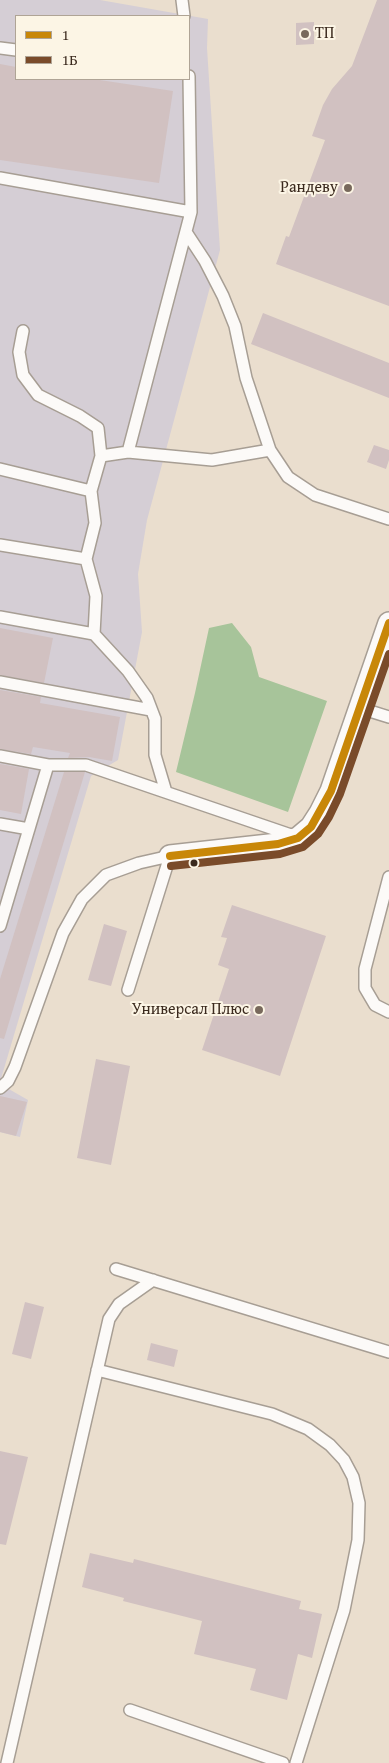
<!DOCTYPE html>
<meta charset="utf-8">
<style>
body{margin:0}
#map{position:relative;width:389px;height:1763px;overflow:hidden;background:#eadece;font-family:"Gentium Book Plus",serif}
canvas{display:block}
.legend{position:absolute;left:15px;top:15px;width:175px;height:65px;box-sizing:border-box;background:#fcf5e5;border:1px solid #afa495;margin:0;padding:6px 9px;list-style:none;font-size:15px;color:#3b2a1e}
.legend li{display:flex;align-items:center;gap:10px;height:25px}
.legend b{width:25px;border:1px solid #afa495}
</style>
<div id="map">
<canvas width="389" height="1763"></canvas>
<ul class="legend">
<li><b style="height:6px;background:#c88708"></b>1</li>
<li><b style="height:6px;background:#7a4b2a"></b>1Б</li>
</ul>
</div>
<script>
const context = document.querySelector('canvas').getContext('2d');
context.lineJoin = 'round';
function fillPath(path, color) { context.fillStyle = color; context.fill(path, 'evenodd'); }
const toPath = rows => new Path2D(rows.map(r => 'M' + r).join(''));
function strokePath(path, color, width, dash) { context.strokeStyle = color; context.lineWidth = width; context.lineCap = dash ? 'butt' : 'round'; context.setLineDash(dash || []); context.stroke(path); }
function label(font, color, halo, rows, align = 'center') {
  context.font = font + ' "Gentium Book Plus",serif'; context.lineWidth = 4; context.setLineDash([]); context.textBaseline = 'middle'; context.strokeStyle = halo; context.fillStyle = color; for (const [text, x, y, turn = 0] of rows) {
    context.save(); context.translate(x, y); context.rotate((+turn || 0) * Math.PI / 180); context.textAlign = isNaN(turn) ? turn : align; if (halo) context.strokeText(text, 0, 0); context.fillText(text, 0, 0); context.restore();
  }
}
fillPath(toPath([
 [0,0,100,0,208,19,207,48,220,250,147,520,138,574,142,632,118,760,91,776,0,1082],
 [16,16,189,16,189,79,16,79],
 [0,1084,28,1100,20,1137,0,1132]
]), '#d5ced5');
fillPath(toPath([
 [232,623,251,647,259,677,327,701,288,812,176,772,195,693,209,628]
]), '#a7c49a');
fillPath(toPath([
 [377,0,389,0,389,306,276,264,286,236,289,237,325,140,312,136,323,105,332,89,352,66],
 [314,22,314,44,296,45,296,23],
 [0,64,16,67,16,79,93,79,173,91,159,183,0,160],
 [263,313,389,363,389,398,251,344],
 [374,445,389,450,389,460,386,469,367,462],
 [0,628,53,638,44,683,0,675],
 [0,690,41,697,40,703,120,717,112,761,89,757,68,758,70,753,33,747,31,754,0,749],
 [0,764,29,769,21,814,0,810],
 [64,772,85,772,4,1039,0,1038,0,979],
 [232,905,326,936,280,1076,202,1050,229,969,218,965,227,938,221,937],
 [104,924,127,931,111,986,88,980],
 [96,1059,130,1066,111,1165,77,1158],
 [0,1096,27,1102,16,1136,0,1132],
 [25,1302,44,1307,31,1359,12,1354],
 [151,1343,178,1350,174,1367,147,1360],
 [0,1451,28,1457,6,1545,0,1544],
 [90,1553,133,1563,134,1559,301,1601,299,1609,322,1614,312,1658,298,1654,287,1700,250,1690,256,1669,194,1654,202,1621,123,1601,124,1598,82,1587]
]), '#d1c1c1');
const service = toPath([
 [182,0,184,16],
 [0,48,16,50],
 [0,178,191,212],
 [186,232,205,261,223,296,235,326,246,378,270,450],
 [23,331,19,352,23,375,38,395,80,416,98,428,101,456,91,491,95,523,86,559,96,596,94,634,128,671,147,698,155,719,155,755,166,792],
 [128,452,212,460,270,450,288,477,315,495,389,519],
 [101,456,128,452,191,212,189,76],
 [0,469,91,491],
 [0,545,86,559],
 [0,617,94,634],
 [0,682,151,710],
 [360,708,389,717],
 [0,756,48,765],
 [0,824,29,829],
 [389,877,365,969,365,988,375,1005,389,1012],
 [0,926,48,765,86,765,294,836],
 [0,1088,8,1081,15,1067,63,933,82,899,106,875,139,863,170,856,128,990],
 [116,1269,389,1352],
 [97,1370,272,1414,308,1429,330,1445,344,1460,353,1477,359,1503,358,1540,344,1610,296,1763],
 [130,1710,283,1763],
 [7,1763,109,1319,119,1304,153,1280]
]);
const minor = toPath([
 [170,856,278,844,298,838,311,827,320,813,331,791,389,623]
]);
strokePath(service, '#a79e94', 14);
strokePath(minor, '#a79e94', 24);
strokePath(service, '#fcfaf8', 11);
strokePath(minor, '#fcfaf8', 21);
strokePath(toPath([
 [170,856,278,844,298,838,311,827,331,791,389,623]
]), '#c88708', 8);
strokePath(toPath([
 [171,866,280,854,303,847,318,834,329,817,340,794,389,654]
]), '#7a4b2a', 8);
for (const [x, y, r, color] of [
 [305,34,5,"#78695c"],
 [348,188,5,"#78695c"],
 [194,863,4.5,"#3b2a1e"],
 [259,1010,5,"#78695c"]
]) { const dot = new Path2D(); dot.arc(x, y, r, 0, 2 * Math.PI); context.fillStyle = color; context.fill(dot); strokePath(dot, '#fcf5e5', 2); }
label('16px', '#3b2a1e', '#fcf5e5', [
 ["ТП",315,34,"left"],
 ["Рандеву",338,188],
 ["Универсал Плюс",249,1010]
], 'right');
</script>
